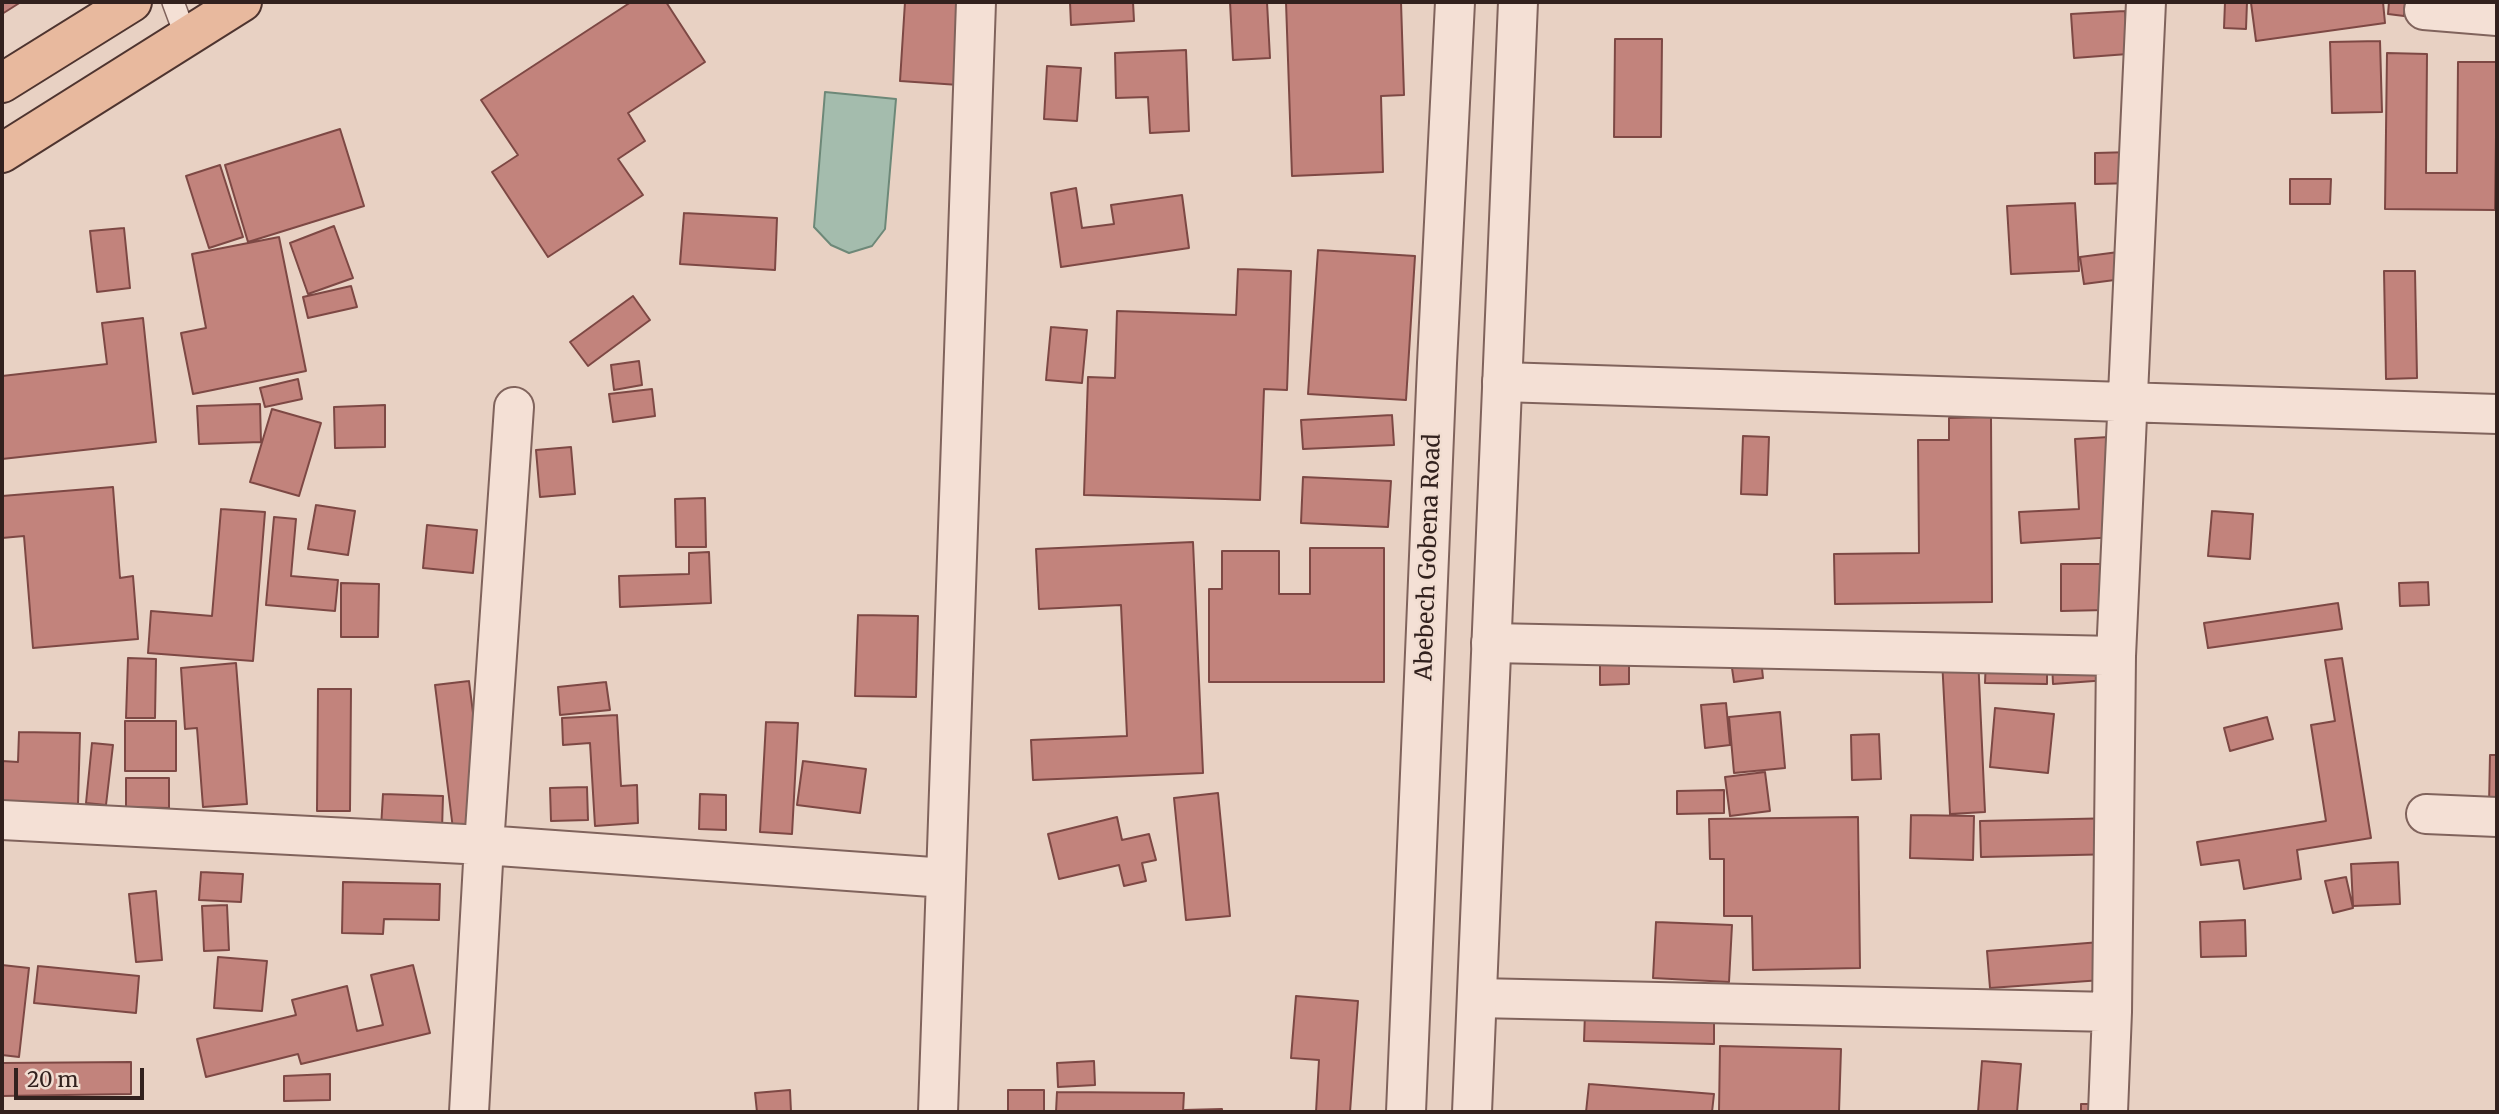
<!DOCTYPE html>
<style>
body{margin:0}
#map{position:relative;width:2499px;height:1114px;overflow:hidden;background:#e8d1c3;font-family:Merriweather,serif}
canvas{display:block}
.frame{position:absolute;inset:0;border:4px solid #32211e;pointer-events:none}
.scale{position:absolute;left:14px;top:1068px;width:130px;height:32px;box-sizing:border-box;border:4px solid #32211e;border-top:0;padding-left:9px;font-size:21px;line-height:24px;white-space:nowrap;color:#32211e;-webkit-text-stroke:5px #f1ddd1;paint-order:stroke}
</style>
<div id="map">
<canvas width="2499" height="1114"></canvas>
<div class="frame"></div>
<div class="scale">20 m</div>
</div>
<script>
const context = document.querySelector('canvas').getContext('2d');
context.lineJoin = 'round';
function fillPath(path, color) { context.fillStyle = color; context.fill(path, 'evenodd'); }
const toPath = rows => new Path2D(rows.map(r => 'M' + r).join(''));
function strokePath(path, color, width, dash) { context.strokeStyle = color; context.lineWidth = width; context.lineCap = dash ? 'butt' : 'round'; context.setLineDash(dash || []); context.stroke(path); }
function label(font, color, halo, rows, align = 'center') {
  context.font = font + ' Merriweather,serif'; context.lineWidth = 5; context.setLineDash([]); context.textBaseline = 'middle'; context.strokeStyle = halo; context.fillStyle = color; for (const [text, x, y, turn = 0] of rows) {
    context.save(); context.translate(x, y); context.rotate((+turn || 0) * Math.PI / 180); context.textAlign = isNaN(turn) ? turn : align; if (halo) context.strokeText(text, 0, 0); context.fillText(text, 0, 0); context.restore();
  }
}
const water = toPath([
 [825,92,896,99,885,229,872,246,849,253,831,245,814,227,825,92]
]);
fillPath(water, '#a4bcad');
strokePath(water, '#6d8878', 2);
const building = toPath([
 [2,2,21,2,2,14,2,2],
 [631,2,666,2,705,62,628,113,645,141,618,159,643,195,548,257,492,172,518,155,481,100,631,2],
 [905,2,965,2,959,85,900,81,905,2],
 [1070,2,1133,2,1134,21,1071,25,1070,2],
 [1230,2,1267,2,1270,58,1233,60,1230,2],
 [1286,2,1401,2,1404,95,1381,96,1383,172,1292,176,1286,2],
 [2225,2,2247,2,2246,29,2224,28,2225,2],
 [2258,2,2383,2,2385,23,2256,41,2251,3,2258,2],
 [2389,2,2405,2,2404,16,2388,14,2389,2],
 [2125,11,2128,54,2074,58,2071,14,2125,11],
 [1615,39,1662,39,1661,137,1614,137,1615,39],
 [2380,41,2382,112,2332,113,2330,42,2380,41],
 [1186,50,1189,131,1150,133,1148,97,1116,98,1115,53,1186,50],
 [2387,53,2427,54,2426,173,2457,173,2458,62,2497,62,2495,210,2385,209,2387,53],
 [1047,66,1081,68,1077,121,1044,119,1047,66],
 [340,129,364,206,248,242,225,165,340,129],
 [2133,152,2134,183,2095,184,2095,153,2133,152],
 [220,165,243,237,209,248,186,176,220,165],
 [2290,179,2331,179,2330,204,2290,204,2290,179],
 [1076,188,1082,228,1114,224,1111,205,1182,195,1189,248,1061,267,1051,193,1076,188],
 [2075,203,2079,271,2011,274,2007,206,2075,203],
 [684,213,777,218,775,270,680,264,684,213],
 [334,226,353,278,308,294,290,243,334,226],
 [124,228,130,288,97,292,90,231,124,228],
 [279,237,306,371,193,394,181,333,206,328,192,254,279,237],
 [1318,250,1415,256,1406,400,1308,394,1318,250],
 [2126,251,2130,278,2084,284,2080,257,2126,251],
 [1238,269,1291,271,1287,390,1264,389,1260,500,1084,495,1088,377,1115,378,1117,311,1236,315,1238,269],
 [2384,271,2415,271,2417,378,2386,379,2384,271],
 [351,286,357,307,308,318,303,297,351,286],
 [633,296,650,320,588,366,570,342,633,296],
 [143,318,156,442,2,459,2,376,107,364,102,323,143,318],
 [1051,327,1087,330,1082,383,1046,380,1051,327],
 [639,361,642,385,614,390,611,365,639,361],
 [298,379,302,399,265,407,260,388,298,379],
 [652,389,655,416,613,422,609,394,652,389],
 [260,404,261,442,199,444,197,406,260,404],
 [385,405,385,447,335,448,334,407,385,405],
 [272,409,321,423,299,496,250,482,272,409],
 [1392,415,1394,445,1303,449,1301,420,1392,415],
 [1991,417,1992,602,1835,604,1834,554,1919,553,1918,440,1949,440,1949,418,1991,417],
 [1743,436,1769,437,1767,495,1741,494,1743,436],
 [2109,437,2115,537,2021,543,2019,512,2079,509,2075,439,2109,437],
 [571,447,575,494,540,497,536,450,571,447],
 [1303,477,1391,481,1388,527,1301,523,1303,477],
 [113,487,120,578,133,576,138,639,33,648,24,536,2,538,2,496,113,487],
 [705,498,706,547,676,547,675,499,705,498],
 [316,505,355,511,348,555,308,549,316,505],
 [221,509,265,512,253,661,148,653,151,611,212,616,221,509],
 [2212,511,2253,514,2250,559,2208,556,2212,511],
 [274,517,296,519,291,576,338,580,335,611,266,605,274,517],
 [427,525,477,530,473,573,423,568,427,525],
 [1193,542,1203,773,1033,780,1031,740,1127,736,1121,605,1039,609,1036,549,1193,542],
 [1310,548,1384,548,1384,682,1209,682,1209,589,1222,589,1222,551,1279,551,1279,594,1310,594,1310,548],
 [709,552,711,603,620,607,619,576,689,574,689,553,709,552],
 [2061,564,2106,564,2106,610,2061,611,2061,564],
 [2428,582,2429,605,2400,606,2399,583,2428,582],
 [341,583,379,584,378,637,341,637,341,583],
 [2338,603,2342,629,2208,648,2204,623,2338,603],
 [858,615,918,616,916,697,855,696,858,615],
 [1760,650,1763,678,1734,682,1730,654,1760,650],
 [1600,655,1629,655,1629,684,1600,685,1600,655],
 [1978,656,1985,812,1950,814,1942,659,1978,656],
 [2106,656,2108,680,2053,684,2052,662,2106,656],
 [128,658,156,659,155,718,126,718,128,658],
 [1986,658,2047,660,2047,684,1985,683,1986,658],
 [2342,658,2371,838,2297,850,2301,879,2244,889,2239,860,2201,865,2197,842,2326,821,2311,725,2335,721,2325,660,2342,658],
 [236,663,247,804,203,807,197,728,185,729,181,668,236,663],
 [469,681,487,825,453,829,435,685,469,681],
 [606,682,610,710,560,715,558,687,606,682],
 [318,689,351,689,350,811,317,811,318,689],
 [1726,703,1730,745,1705,748,1701,705,1726,703],
 [1995,708,2054,714,2048,773,1990,767,1995,708],
 [1780,712,1785,768,1734,773,1729,717,1780,712],
 [617,715,621,786,637,785,638,823,595,826,590,743,563,745,562,718,617,715],
 [2267,717,2273,739,2230,751,2224,728,2267,717],
 [125,721,176,721,176,771,125,771,125,721],
 [766,722,798,723,792,834,760,832,766,722],
 [19,732,80,733,78,804,2,802,2,761,18,762,19,732],
 [1879,734,1881,779,1852,780,1851,735,1879,734],
 [92,743,113,745,106,805,86,803,92,743],
 [2490,755,2497,755,2497,805,2489,805,2490,755],
 [803,761,866,769,860,813,797,805,803,761],
 [1765,772,1770,811,1730,816,1725,777,1765,772],
 [126,778,169,778,169,808,126,807,126,778],
 [587,787,588,820,551,821,550,788,587,787],
 [1724,790,1724,813,1677,814,1677,791,1724,790],
 [1218,793,1230,916,1186,920,1174,798,1218,793],
 [383,794,443,796,442,830,381,828,383,794],
 [700,794,726,795,726,830,699,829,700,794],
 [1911,815,1974,816,1973,860,1910,858,1911,815],
 [1117,817,1122,840,1149,834,1156,860,1142,863,1146,881,1124,886,1119,865,1059,879,1048,834,1117,817],
 [1858,817,1860,968,1753,970,1752,916,1724,916,1724,859,1710,859,1709,819,1858,817],
 [2119,818,2120,854,1981,857,1980,821,2119,818],
 [2398,862,2400,904,2353,906,2351,864,2398,862],
 [201,872,243,874,241,902,199,900,201,872],
 [2346,877,2353,908,2333,913,2325,881,2346,877],
 [343,882,440,884,439,920,384,919,383,934,342,933,343,882],
 [156,891,162,960,136,962,129,894,156,891],
 [227,905,229,950,204,951,202,906,227,905],
 [2245,920,2246,956,2201,957,2200,922,2245,920],
 [1656,922,1732,925,1729,982,1653,978,1656,922],
 [2113,941,2116,979,1990,988,1987,951,2113,941],
 [218,957,267,961,262,1011,214,1008,218,957],
 [2,965,29,968,19,1057,2,1055,2,965],
 [413,965,430,1033,301,1064,298,1054,206,1077,197,1039,296,1015,292,1000,347,986,357,1031,383,1025,371,975,413,965],
 [38,966,139,976,136,1013,34,1003,38,966],
 [1296,996,1358,1001,1350,1112,1316,1112,1319,1060,1291,1058,1296,996],
 [1585,1013,1714,1015,1714,1044,1584,1041,1585,1013],
 [1720,1046,1841,1049,1839,1112,1719,1112,1720,1046],
 [1094,1061,1095,1085,1058,1087,1057,1063,1094,1061],
 [1982,1061,2021,1064,2017,1112,1978,1112,1982,1061],
 [131,1062,131,1094,2,1096,2,1063,131,1062],
 [330,1074,330,1100,284,1101,284,1076,330,1074],
 [1589,1084,1714,1094,1712,1112,1586,1112,1589,1084],
 [790,1090,791,1112,757,1112,755,1093,790,1090],
 [1008,1090,1044,1090,1044,1112,1008,1112,1008,1090],
 [1057,1092,1184,1093,1183,1112,1056,1112,1057,1092],
 [2081,1104,2096,1104,2097,1112,2081,1112,2081,1104],
 [1222,1109,1222,1112,1184,1112,1184,1110,1222,1109]
]);
fillPath(building, '#c2837c');
strokePath(building, '#7d4844', 2);
const service = toPath([
 [173,2,186,37]
]);
const minor = toPath([
 [2424,10,2497,16],
 [1502,382,2497,414],
 [1491,643,2116,656],
 [2426,814,2497,817],
 [2,820,484,845,946,878],
 [1477,998,2112,1012],
 [469,1112,484,845,514,407],
 [938,1112,976,2],
 [2108,1112,2112,1012,2116,656,2146,2]
]);
const tertiary = toPath([
 [1406,1112,1437,363,1455,2],
 [1472,1112,1518,2]
]);
const primary = toPath([
 [2,83,132,2],
 [2,153,242,2]
]);
strokePath(service, '#80635c', 24);
strokePath(minor, '#80635c', 42);
strokePath(tertiary, '#80635c', 42);
strokePath(primary, '#4e342f', 42);
strokePath(service, '#f4e0d5', 21);
strokePath(minor, '#f4e0d5', 38);
strokePath(tertiary, '#f4e0d5', 38);
strokePath(primary, '#e8b99e', 38);
label('23px', '#32211e', '#f1ddd1', [
 ["Abebech Gobena Road",1429,557,-88]
]);
</script>
